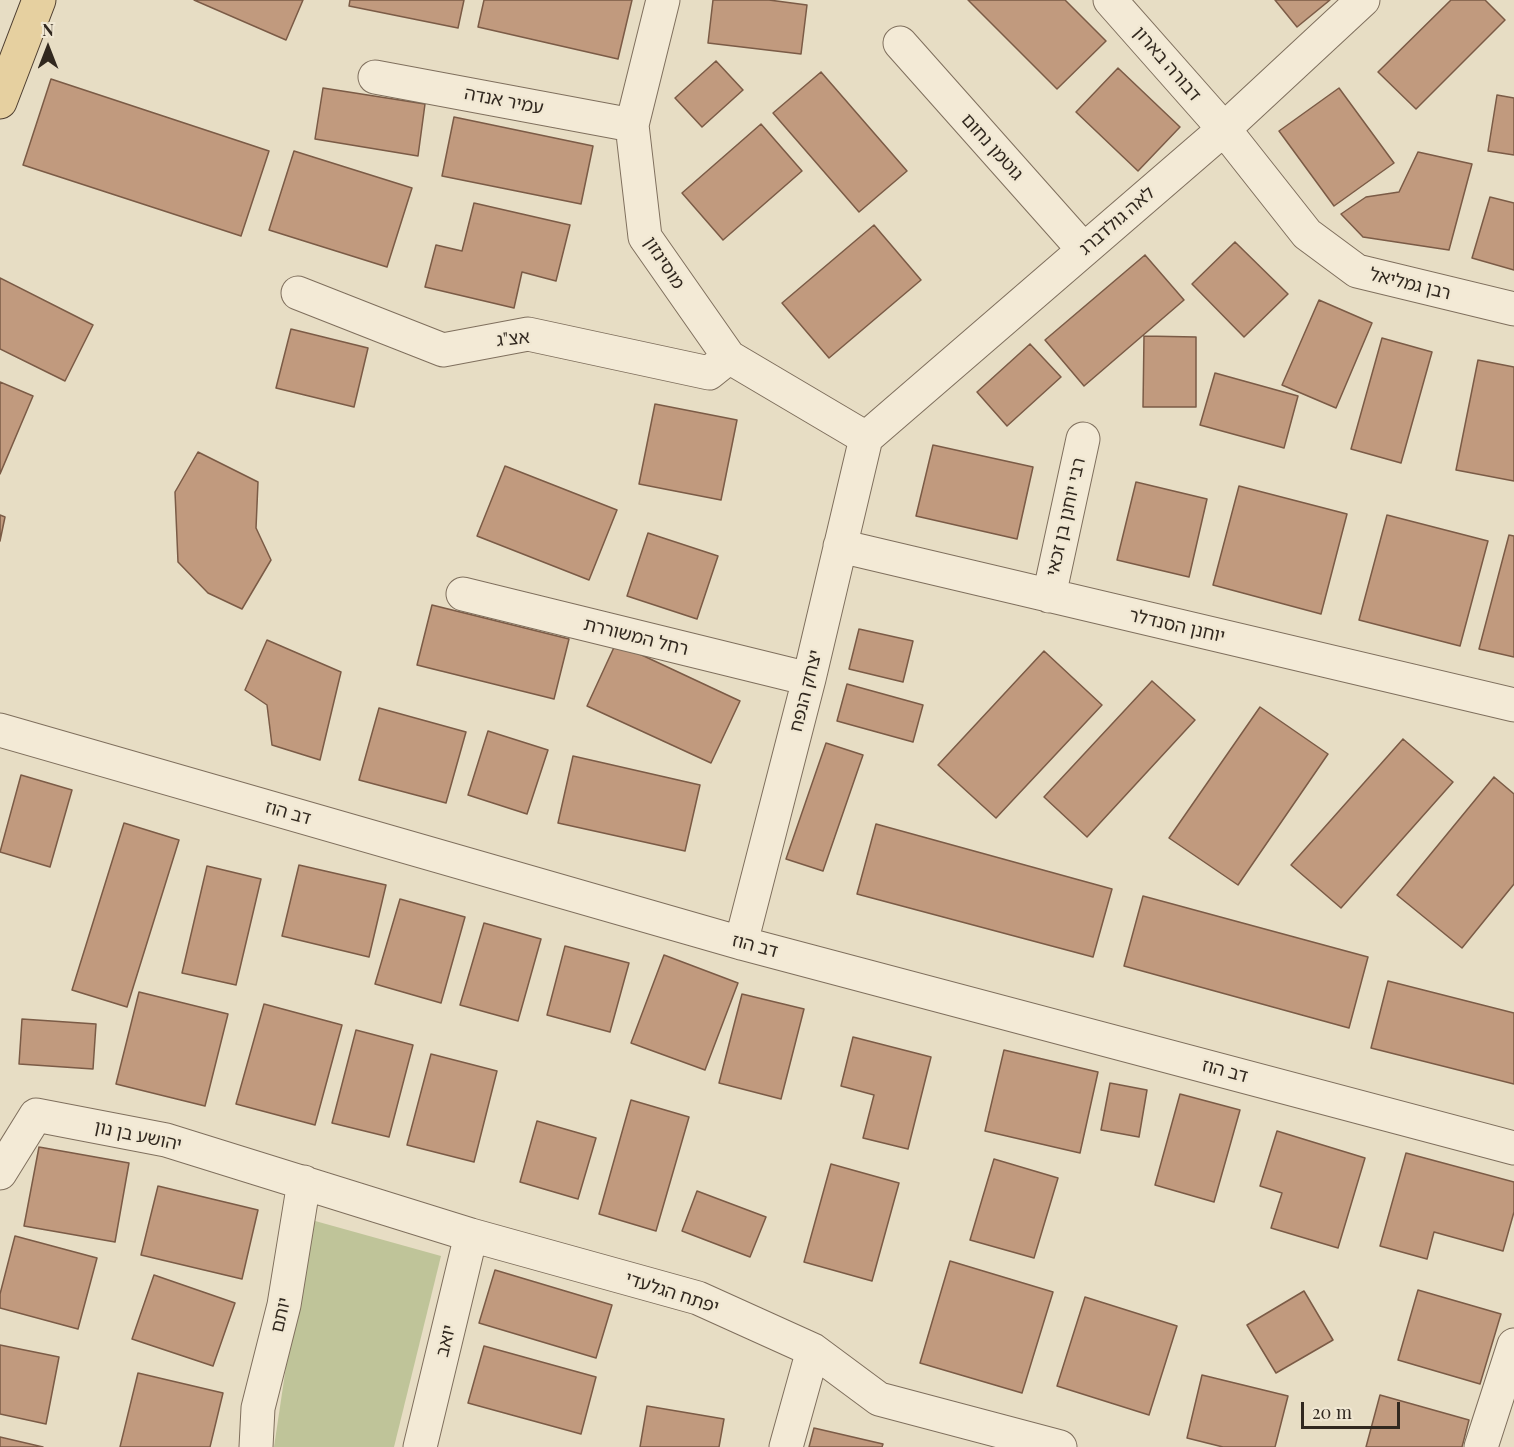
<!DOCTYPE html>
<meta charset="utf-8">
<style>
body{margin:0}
#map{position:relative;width:1514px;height:1447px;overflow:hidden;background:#e7ddc4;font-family:"Playfair Display",serif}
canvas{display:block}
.north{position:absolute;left:18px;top:18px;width:60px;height:60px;-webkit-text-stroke:4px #f0e7d2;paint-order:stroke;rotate:0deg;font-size:16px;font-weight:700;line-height:24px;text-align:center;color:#31281f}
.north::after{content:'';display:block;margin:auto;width:21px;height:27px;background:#31281f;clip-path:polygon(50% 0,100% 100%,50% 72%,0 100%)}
.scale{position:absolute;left:1301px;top:1402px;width:99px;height:27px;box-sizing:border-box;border:3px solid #31281f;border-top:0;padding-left:8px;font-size:18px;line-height:21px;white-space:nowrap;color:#31281f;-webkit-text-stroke:4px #f0e7d2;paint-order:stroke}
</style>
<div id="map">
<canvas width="1514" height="1447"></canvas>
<div class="north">N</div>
<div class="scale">20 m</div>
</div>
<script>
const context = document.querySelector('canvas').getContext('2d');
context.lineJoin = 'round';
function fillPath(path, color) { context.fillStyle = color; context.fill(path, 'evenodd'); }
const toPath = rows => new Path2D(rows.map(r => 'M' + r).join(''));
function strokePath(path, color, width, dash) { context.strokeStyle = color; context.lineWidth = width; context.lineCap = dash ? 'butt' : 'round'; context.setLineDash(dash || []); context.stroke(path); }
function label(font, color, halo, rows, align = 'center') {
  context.font = font + ' "Playfair Display","Noto Sans Hebrew",serif'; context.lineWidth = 4.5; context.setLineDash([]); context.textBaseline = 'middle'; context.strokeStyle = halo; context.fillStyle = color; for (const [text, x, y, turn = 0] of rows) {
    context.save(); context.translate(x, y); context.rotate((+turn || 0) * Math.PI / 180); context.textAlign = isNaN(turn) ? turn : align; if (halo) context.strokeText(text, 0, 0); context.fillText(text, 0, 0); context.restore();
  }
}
fillPath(toPath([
 [308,1219,441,1256,394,1447,274,1447]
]), '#bfc499');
const building = toPath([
 [194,0,303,0,286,40,194,0],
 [350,0,464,0,458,28,349,6,350,0],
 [484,0,632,0,618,59,478,27,484,0],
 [713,0,769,0,807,5,801,54,708,43,713,0],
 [968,0,1065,0,1106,41,1057,89,968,0],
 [1275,0,1330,0,1297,27,1275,0],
 [1451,0,1485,0,1505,20,1416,109,1378,72,1451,0],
 [716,61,743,90,702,127,675,98,716,61],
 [1118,68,1180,127,1138,171,1076,112,1118,68],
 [821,72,907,171,859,212,773,113,821,72],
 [51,79,269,151,241,236,23,165,51,79],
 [323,88,425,104,418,156,315,139,323,88],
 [1339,88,1394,163,1334,206,1279,131,1339,88],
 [1497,95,1514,98,1514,155,1488,151,1497,95],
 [454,117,593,146,581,204,442,176,454,117],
 [761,124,802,171,723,240,682,193,761,124],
 [294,151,412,188,387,267,269,230,294,151],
 [1418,152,1472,164,1449,250,1363,237,1341,214,1366,197,1399,192,1418,152],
 [1490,197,1514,203,1514,270,1472,258,1490,197],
 [474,203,570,225,556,281,522,272,514,308,425,287,436,245,462,251,474,203],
 [874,225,921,280,829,358,782,303,874,225],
 [1235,242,1288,294,1244,337,1192,284,1235,242],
 [1145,255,1184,300,1084,386,1045,340,1145,255],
 [0,278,93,325,65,381,0,349,0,278],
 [1319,300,1372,323,1336,408,1282,385,1319,300],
 [291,329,368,348,354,407,276,388,291,329],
 [1144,336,1196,337,1196,407,1143,407,1144,336],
 [1382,338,1432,352,1401,463,1351,449,1382,338],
 [1030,344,1061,377,1007,426,977,392,1030,344],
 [1478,360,1514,367,1514,481,1456,470,1478,360],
 [1215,373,1298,396,1284,448,1200,425,1215,373],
 [0,382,33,396,0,474,0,382],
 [655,404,737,420,721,500,639,484,655,404],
 [933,445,1033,467,1017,539,916,516,933,445],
 [198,452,258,482,256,528,271,560,242,609,208,593,178,562,175,492,198,452],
 [505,466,617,510,589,580,477,536,505,466],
 [1136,482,1207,499,1189,577,1117,560,1136,482],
 [1239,486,1347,514,1321,614,1213,585,1239,486],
 [0,515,5,517,0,541,0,515],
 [1387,515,1488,541,1460,646,1359,620,1387,515],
 [648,533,718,556,697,619,627,596,648,533],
 [1509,535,1514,536,1514,657,1479,649,1509,535],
 [432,605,569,639,554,699,417,665,432,605],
 [859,629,913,641,903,682,849,669,859,629],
 [267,640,341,672,320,760,272,745,267,705,245,690,267,640],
 [616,643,740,701,711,763,587,706,616,643],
 [1044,651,1102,705,996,818,938,765,1044,651],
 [1152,681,1195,720,1087,837,1044,797,1152,681],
 [847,684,923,705,913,742,837,721,847,684],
 [1260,707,1328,754,1238,885,1169,838,1260,707],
 [379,708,466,732,446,803,359,780,379,708],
 [488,731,548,750,527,814,468,795,488,731],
 [1403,739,1453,782,1341,908,1291,865,1403,739],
 [826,743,863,755,823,871,786,859,826,743],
 [573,756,700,785,685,851,558,823,573,756],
 [21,775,72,790,50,867,0,852,21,775],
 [1494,777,1514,794,1514,884,1462,948,1397,895,1494,777],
 [124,823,179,840,127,1007,72,990,124,823],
 [876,824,1112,889,1093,957,857,894,876,824],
 [299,865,386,885,369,957,282,936,299,865],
 [207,866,261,879,236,985,182,973,207,866],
 [1143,896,1368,957,1349,1028,1124,966,1143,896],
 [400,899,465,917,441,1003,375,984,400,899],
 [484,923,541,939,518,1021,460,1005,484,923],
 [565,946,629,963,610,1032,547,1015,565,946],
 [664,955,738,983,705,1070,631,1043,664,955],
 [1388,981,1514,1013,1514,1084,1371,1048,1388,981],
 [139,992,228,1014,205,1106,116,1084,139,992],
 [742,994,804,1009,781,1099,719,1083,742,994],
 [264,1004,342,1025,315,1125,236,1104,264,1004],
 [22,1019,96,1024,93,1069,19,1064,22,1019],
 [356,1030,413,1045,389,1137,332,1123,356,1030],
 [853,1037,931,1057,908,1149,863,1138,874,1095,841,1086,853,1037],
 [1004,1050,1098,1072,1080,1153,985,1131,1004,1050],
 [431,1054,497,1071,474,1162,407,1145,431,1054],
 [1110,1083,1147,1090,1139,1137,1101,1130,1110,1083],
 [1180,1094,1240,1110,1214,1202,1155,1185,1180,1094],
 [631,1100,689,1117,656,1231,599,1214,631,1100],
 [537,1121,596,1138,578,1199,520,1182,537,1121],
 [1277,1131,1365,1158,1338,1248,1271,1228,1282,1193,1260,1186,1277,1131],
 [39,1147,129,1163,115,1242,24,1226,39,1147],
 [1406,1153,1514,1182,1514,1212,1503,1251,1434,1232,1427,1259,1380,1246,1406,1153],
 [994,1159,1058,1178,1034,1258,970,1240,994,1159],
 [831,1164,899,1183,872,1281,804,1262,831,1164],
 [158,1186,258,1210,242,1279,141,1255,158,1186],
 [697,1191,766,1217,750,1257,682,1231,697,1191],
 [15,1236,97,1258,78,1329,0,1308,0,1294,15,1236],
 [950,1261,1053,1292,1022,1393,920,1363,950,1261],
 [495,1270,612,1305,596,1358,479,1323,495,1270],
 [154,1275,235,1303,213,1366,132,1339,154,1275],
 [1418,1290,1501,1314,1480,1384,1398,1360,1418,1290],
 [1304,1291,1333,1340,1276,1373,1247,1325,1304,1291],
 [1085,1297,1177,1326,1149,1415,1057,1386,1085,1297],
 [0,1345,59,1357,46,1424,0,1414,0,1345],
 [484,1346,596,1377,581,1434,468,1403,484,1346],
 [138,1373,223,1393,210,1447,120,1447,138,1373],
 [1202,1375,1288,1396,1275,1447,1223,1447,1187,1438,1202,1375],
 [1380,1395,1469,1420,1462,1447,1366,1447,1380,1395],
 [647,1406,724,1419,719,1447,640,1447,647,1406],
 [814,1428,883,1444,882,1447,809,1447,814,1428],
 [0,1437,43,1447,0,1447,0,1437]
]);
fillPath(building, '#c19a7e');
strokePath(building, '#7b5b46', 1.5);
const minor = toPath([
 [663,0,632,125,645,237,729,357,866,438],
 [1110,0,1224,129,1307,234,1357,271,1514,309],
 [900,43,1084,250],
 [375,77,632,125],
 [298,293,443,350,528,334,709,373,729,357],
 [866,438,1224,129,1363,0],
 [840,546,1514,705],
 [463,594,809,679],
 [1049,596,1083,439],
 [0,730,741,943,1514,1148],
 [741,943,809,679,866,438],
 [0,1173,36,1115,166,1140,471,1235,698,1298,813,1350,879,1399,1060,1447],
 [256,1447,258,1408,284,1305,304,1182],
 [420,1447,471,1235],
 [786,1447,813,1350],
 [1481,1447,1514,1345]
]);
const major = toPath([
 [0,102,39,0]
]);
strokePath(minor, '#7f6f5d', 35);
strokePath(major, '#4e3e30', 35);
strokePath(minor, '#f3ead6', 33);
strokePath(major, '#e6d0a0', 33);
label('18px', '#31281f', '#f0e7d2', [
 ["דבורה בארון",1167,64,49],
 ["עמיר אנדה",504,101,11],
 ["גוטמן נחום",992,147,48],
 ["לאה גולדברג",1117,221,-41],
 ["מוסינזון",664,263,57],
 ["רבן גמליאל",1410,284,14],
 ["אצ\"ג",513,339,-6],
 ["רבי יוחנן בן זכאי",1066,517,-77],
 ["יוחנן הסנדלר",1177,626,13],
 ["רחל המשוררת",636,637,14],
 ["יצחק הנפח",806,691,-76],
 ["דב הוז",288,813,16],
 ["דב הוז",755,946,15],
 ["דב הוז",1225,1071,15],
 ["יהושע בן נון",138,1136,12],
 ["יפתח הגלעדי",672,1293,18],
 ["יותם",281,1315,-77],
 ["יואב",446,1341,-76]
]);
</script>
